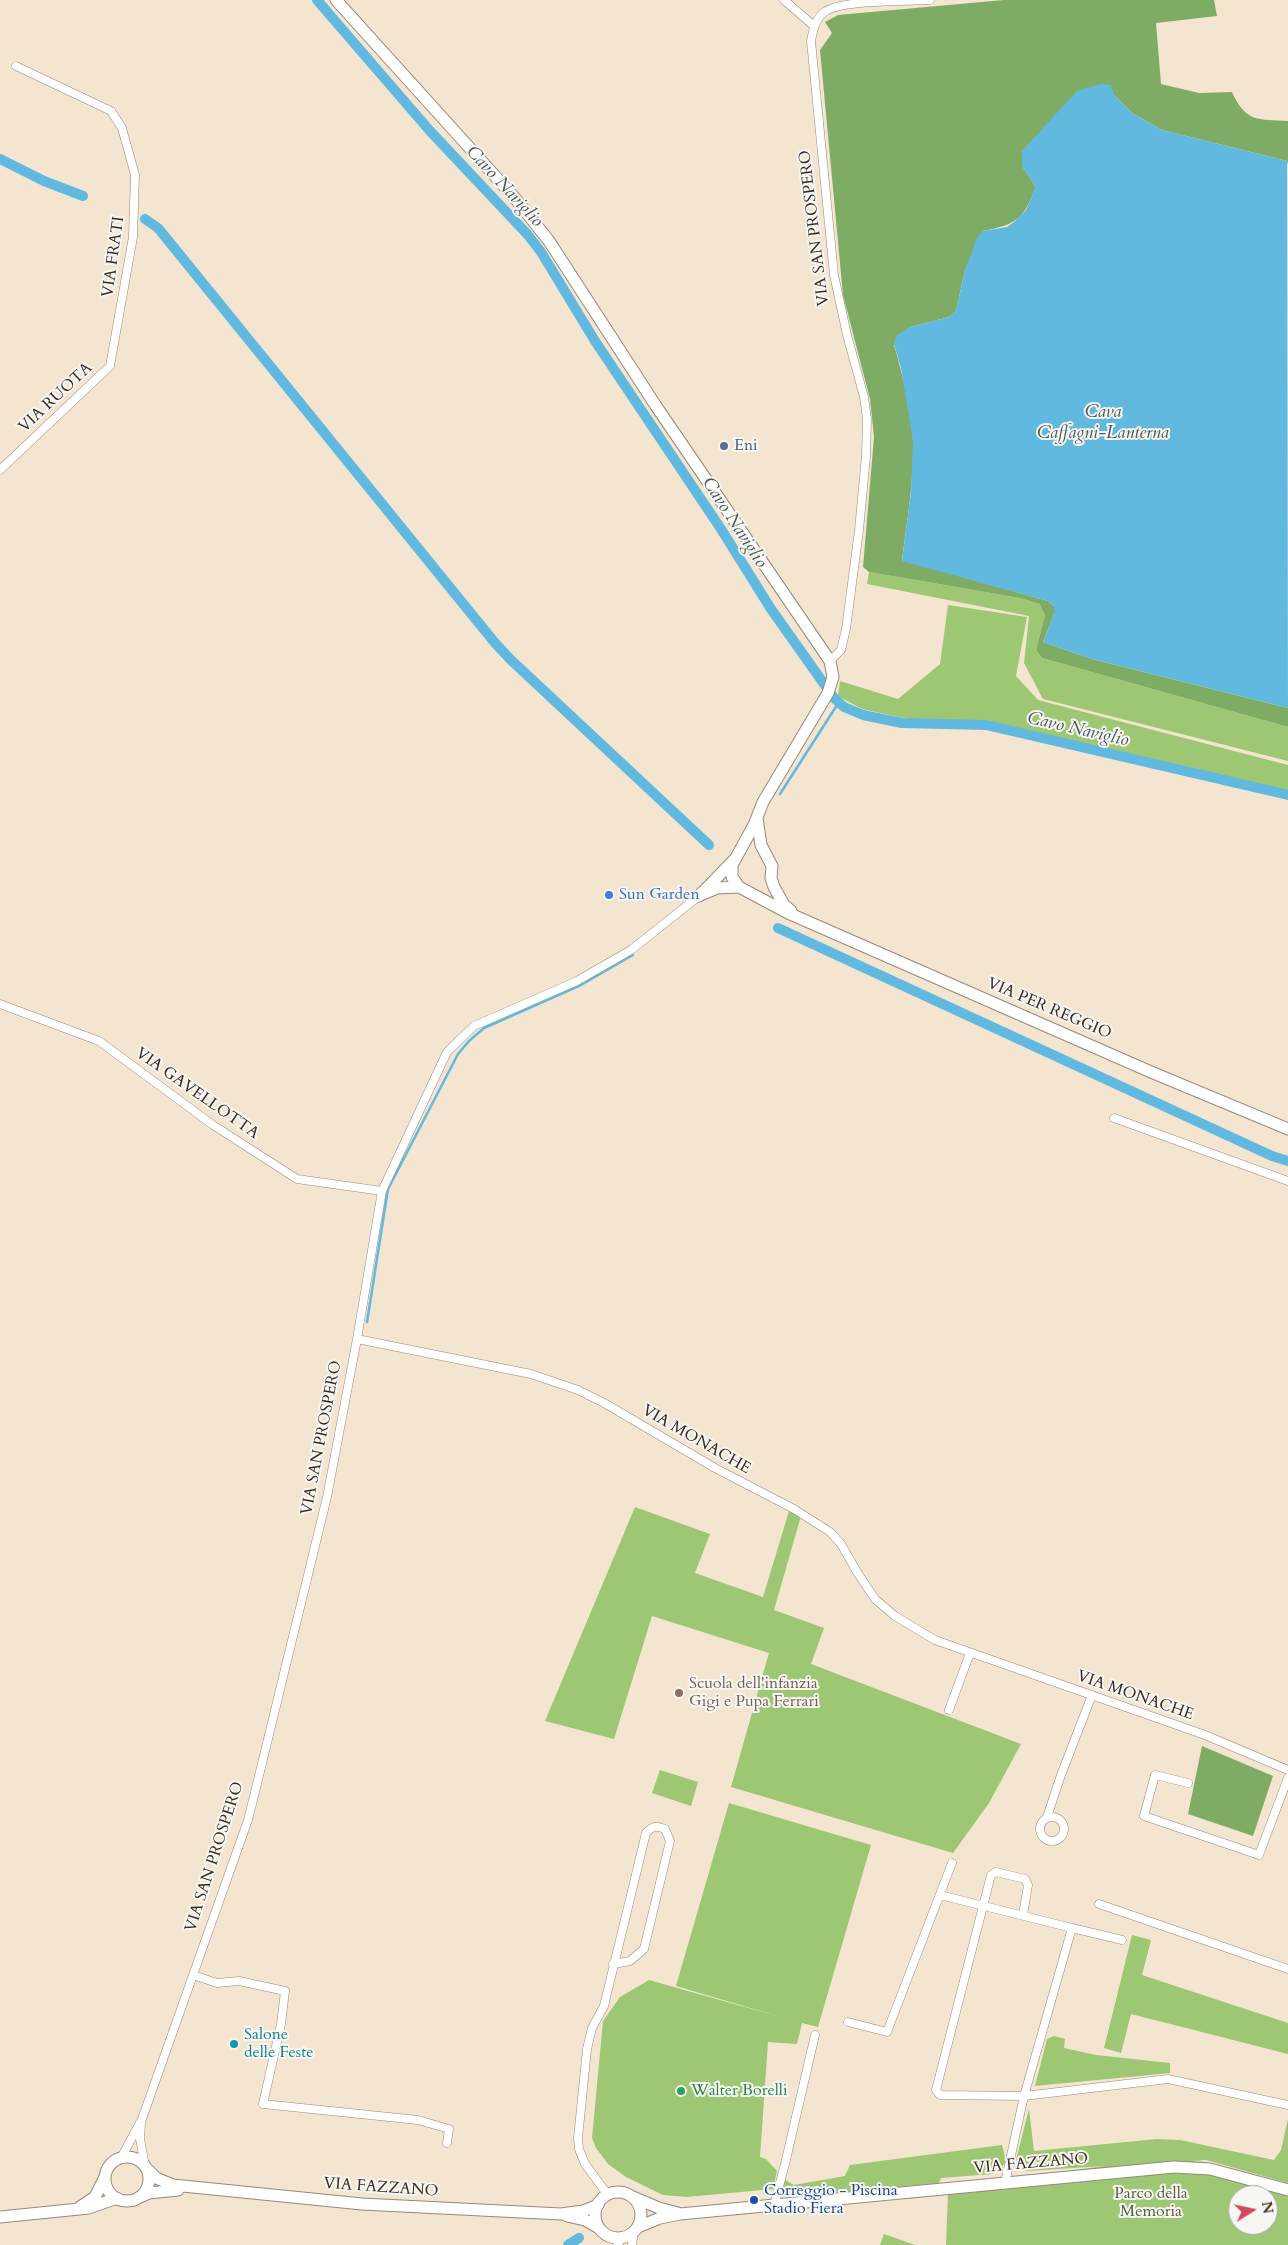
<!DOCTYPE html>
<html>
<head>
<meta charset="utf-8">
<style>
  body { margin:0 }
  #map { position:relative; width:1288px; height:2245px; overflow:hidden; background:#f4e5d1; font-family:Cardo,serif }
  canvas { display:block }
  .north { position:absolute; left:1228px; top:2185px; width:50px; height:50px; box-sizing:border-box; background:#f6f6f2; border:1px solid #aba49d; border-radius:50%; rotate:80deg; font-size:14px; font-weight:700; line-height:20px; text-align:center; color:#3b2a1e }
  .north::after { content:''; display:block; margin:auto; width:18px; height:22px; background:#d1495b; clip-path:polygon(50% 0,100% 100%,50% 72%,0 100%) }
</style>
</head>
<body>
<div id="map">
<canvas width="1288" height="2245"></canvas>
<div class="north">N</div>
</div>
<script>
const ctx = document.querySelector('canvas').getContext('2d');
ctx.lineJoin = 'round';
function paint(path, color) {
  ctx.fillStyle = color;
  ctx.fill(path, 'evenodd');
}
function strokePath(path, color, width, dash) {
  ctx.strokeStyle = color;
  ctx.lineWidth = width;
  ctx.lineCap = dash ? 'butt' : 'round';
  ctx.setLineDash(dash || []);
  ctx.stroke(path);
}
function label(font, color, halo, rows, align = 'center') {
  ctx.font = font + ' Cardo,serif';
  ctx.lineWidth = 4;
  ctx.setLineDash([]);
  ctx.textBaseline = 'middle';
  ctx.strokeStyle = halo;
  ctx.fillStyle = color;
  for (const [text, x, y, turn = 0] of rows) {
    ctx.save();
    ctx.translate(x, y);
    ctx.rotate((+turn || 0) * Math.PI / 180);
    ctx.textAlign = isNaN(turn) ? turn : align;
    if (halo) ctx.strokeText(text, 0, 0);
    ctx.fillText(text, 0, 0);
    ctx.restore();
  }
}
const green = new Path2D(`
  M869,572L1020,598L1041,604L1045,615L1036,650L1042,658L1288,727V761L1043,699L1024,663L1029,616L867,584Z
  M948,605L1027,617L1016,676L1038,700L1288,765V793L987,721L908,719L862,709L838,696L840,681L898,699L940,664Z
  M635,1507L710,1534L695,1573L763,1597L789,1511L801,1516L774,1610L824,1628L811,1664L1021,1744L989,1803L953,1853L731,1787L769,1653L652,1616L614,1739L545,1721Z
  M660,1770L698,1782L691,1806L652,1793Z
  M729,1803L871,1845L818,2027L802,2023L797,2044L768,2042L760,2157L766,2159L777,2171L773,2189L687,2197L663,2195L626,2177L608,2164L596,2148L592,2138L603,2021L620,1997L649,1980L784,2018L676,1986Z
  M1132,1935L1151,1940L1142,1975L1288,2023V2054L1131,2014L1121,2053L1104,2048Z
  M1054,2036L1065,2039L1064,2048L1096,2055L1170,2063V2073L1035,2086L1047,2039Z
  M1029,2109L1034,2151L1157,2139L1180,2140L1274,2160L1281,2150L1288,2119V2183L1206,2160L1192,2161L1204,2162L1288,2189V2245H946L948,2193L1002,2180L1104,2166L1027,2171L1021,2168L1016,2160ZM1238,2195H1268V2225H1238Z
  M1002,2145L1006,2161L1000,2170L992,2174L941,2178L939,2183L790,2197L783,2193L785,2180L794,2185L845,2176L850,2165Z
  M884,2234L915,2245H880Z`);
const forest = new Path2D(`
  M1004,0H1214L1217,16L1156,23L1161,84L1199,93L1232,92C1246,123 1258,119 1288,121V165L1287,161L1162,130L1132,113L1114,95L1022,166L1036,187C1023,219 1018,224 983,231L965,270L956,311L949,317L910,327L894,345C902,372 912,414 913,442C914,482 907,521 902,560L1048,601L1054,606V614L1043,642L1092,659L1288,708V727L1042,658L1036,650L1045,615L1040,604L1020,598L869,572L863,567L874,437L870,399L843,295L820,50L832,33L825,22L838,15Z
  M1202,1746L1273,1776L1253,1836L1188,1814Z`);
const water = new Path2D(`
  M1101,84L1111,85L1114,95L1132,113L1162,130L1287,161L1288,708L1092,659L1043,642L1054,614V606L1048,601L902,561L911,492L913,441L901,368L894,344L896,336L910,327L949,317L956,311L965,270L977,238L983,231L1007,227L1014,222L1026,210L1036,187L1022,166V151L1077,91Z`);
const stream = new Path2D(`
  M780,794L839,702
  M367,1322L388,1189L458,1054L469,1041L484,1028L581,985L633,955`);
const canal = new Path2D(`
  M317,0L430,131L528,235L541,252L595,341L721,529L771,609L834,698L844,707L863,715L902,723L986,725L1288,795
  M0,159L44,181L83,196
  M145,219L158,228L495,643L511,660L709,845
  M778,928L1272,1156L1288,1161
  M568,2245L579,2238`);
const street = new Path2D(`
  M784,0L814,26
  M0,470L110,366L133,237L135,175L122,128L111,111L16,66
  M830,661L841,650L846,629L859,530L866,456L867,419L864,397L847,335L834,275L811,41C813,30 816,17 826,11C843,0 908,1 930,0
  M0,1004L99,1041L213,1125L297,1179L382,1191
  M1114,1118L1288,1181
  M357,1339L531,1374L578,1390L606,1404L715,1468L794,1509L830,1532L841,1544L857,1572L875,1599L895,1616L935,1640L1205,1735L1288,1770
  M949,1710L970,1653
  M1188,1783L1155,1775L1144,1816L1259,1855L1288,1778
  M1040 1829a12 12 0 1 1 24 0a12 12 0 1 1-24 0Z
  M1047,1817L1061,1775L1092,1695
  M940,1895L1072,1928L1024,2096L1005,2183
  M1099,1904L1288,1969
  M1023,1915L1028,1885L1025,1879L996,1872L991,1875L936,2090L940,2095L1024,2096L1168,2079L1288,2105
  M1072,1928L1122,1940
  M193,1975L217,1983L239,1981L285,1991L281,2024L263,2104L418,2120L449,2129L447,2143
  M848,2022L887,2032L952,1863
  M141,2123L140,2139L145,2166
  M121,2158L142,2119L248,1820L256,1788L327,1497L357,1339L382,1191L447,1052L474,1026L577,981L631,950L699,896
  M608,2195L585,2164L579,2149L578,2138L587,2049L592,2028L604,2006L646,1833C653,1826 656,1825 665,1829L670,1841L644,1949L630,1961L613,1964
  M774,2205L785,2164L815,2035
  M614,2238L619,2245
  M632,2245L634,2232`);
const secondary = new Path2D(`
  M336,0L514,197L549,241L656,406L830,661L833,677L828,693L763,802L754,825L732,865V877L739,887L788,913L1151,1072L1288,1129
  M757,818L761,845L772,866L771,878L774,887L784,905L791,911
  M703,894L717,888L739,887
  M699,896L734,860
  M105 2179a22 22 0 1 1 44 0a22 22 0 1 1-44 0Z
  M147,2169L156,2178L173,2185L362,2204L561,2214L583,2211L598,2205
  M595 2215a23 23 0 1 1 46 0a23 23 0 1 1-46 0Z
  M140,2197L149,2193L178,2190
  M633,2197L659,2208L678,2213
  M80,2207L95,2197L105,2177
  M567,2216L585,2220L599,2228
  M0,2217L89,2208L117,2198
  M638,2227L660,2218L680,2214L1174,2167L1210,2169L1288,2190`);
const markers = [
  [724,446,5,"#5c6f8a"],
  [609,895,5,"#3f7fe0"],
  [679,1693,5,"#8d6e63"],
  [234,2044,5,"#0f9aa8"],
  [681,2091,5,"#2e9e5b"],
  [754,2200,5,"#1a4fb4"]
];
const streetNames = [
  ["VIA SAN PROSPERO",815,228,-97],
  ["VIA FRATI",114,257,-82],
  ["VIA RUOTA",56,398,-43],
  ["VIA PER REGGIO",1049,1009,23],
  ["VIA GAVELLOTTA",197,1094,35],
  ["VIA SAN PROSPERO",322,1438,-79],
  ["VIA MONACHE",696,1440,30],
  ["VIA MONACHE",1135,1696,19],
  ["VIA SAN PROSPERO",215,1857,-72],
  ["VIA FAZZANO",1031,2164,-5],
  ["VIA FAZZANO",381,2188,4]
];
const serviceNames = [
  ["Eni",734,446]
];
const shopNames = [
  ["Sun Garden",619,895]
];
const educationNames = [
  ["Scuola dell'infanzia",689,1684],
  ["Gigi e Pupa Ferrari",689,1702]
];
const cultureNames = [
  ["Salone",244,2035],
  ["delle Feste",244,2053]
];
const leisureNames = [
  ["Walter Borelli",691,2091]
];
const transitNames = [
  ["Correggio - Piscina",764,2191],
  ["Stadio Fiera",764,2209]
];
const parkNames = [
  ["Parco della",1151,2194],
  ["Memoria",1151,2212]
];
const waterNames = [
  ["Cavo Naviglio",504,187,47],
  ["Cava",1103,413],
  ["Caffagni-Lanterna",1103,434],
  ["Cavo Naviglio",734,523,57],
  ["Cavo Naviglio",1078,730,13]
];
paint(green, '#9dc773');
paint(forest, '#7eac65');
paint(water, '#62b9df');
strokePath(stream, '#62b9df', 2.5);
strokePath(canal, '#62b9df', 10);
strokePath(street, '#988878', 9);
strokePath(secondary, '#988878', 13);
strokePath(street, '#fff', 8);
strokePath(secondary, '#fff', 11);
for (const [x, y, r, color] of markers) {
  const dot = new Path2D();
  dot.arc(x, y, r, 0, 2 * Math.PI);
  ctx.fillStyle = color;
  ctx.fill(dot);
  strokePath(dot, '#f6f6f2', 2);
}
label('16px', '#3b2a1e', '#f6f6f2', streetNames);
label('16px', '#4e5e75', '#f6f6f2', serviceNames, 'left');
label('16px', '#366cbe', '#f6f6f2', shopNames, 'left');
label('16px', '#785e54', '#f6f6f2', educationNames, 'left');
label('16px', '#0d838f', '#f6f6f2', cultureNames, 'left');
label('16px', '#27864d', '#f6f6f2', leisureNames, 'left');
label('16px', '#164399', '#f6f6f2', transitNames, 'left');
label('16px', '#585938', '#f6f6f2', parkNames);
label('italic 18px', '#475558', '#f6f6f2', waterNames);
</script>
</body>
</html>
